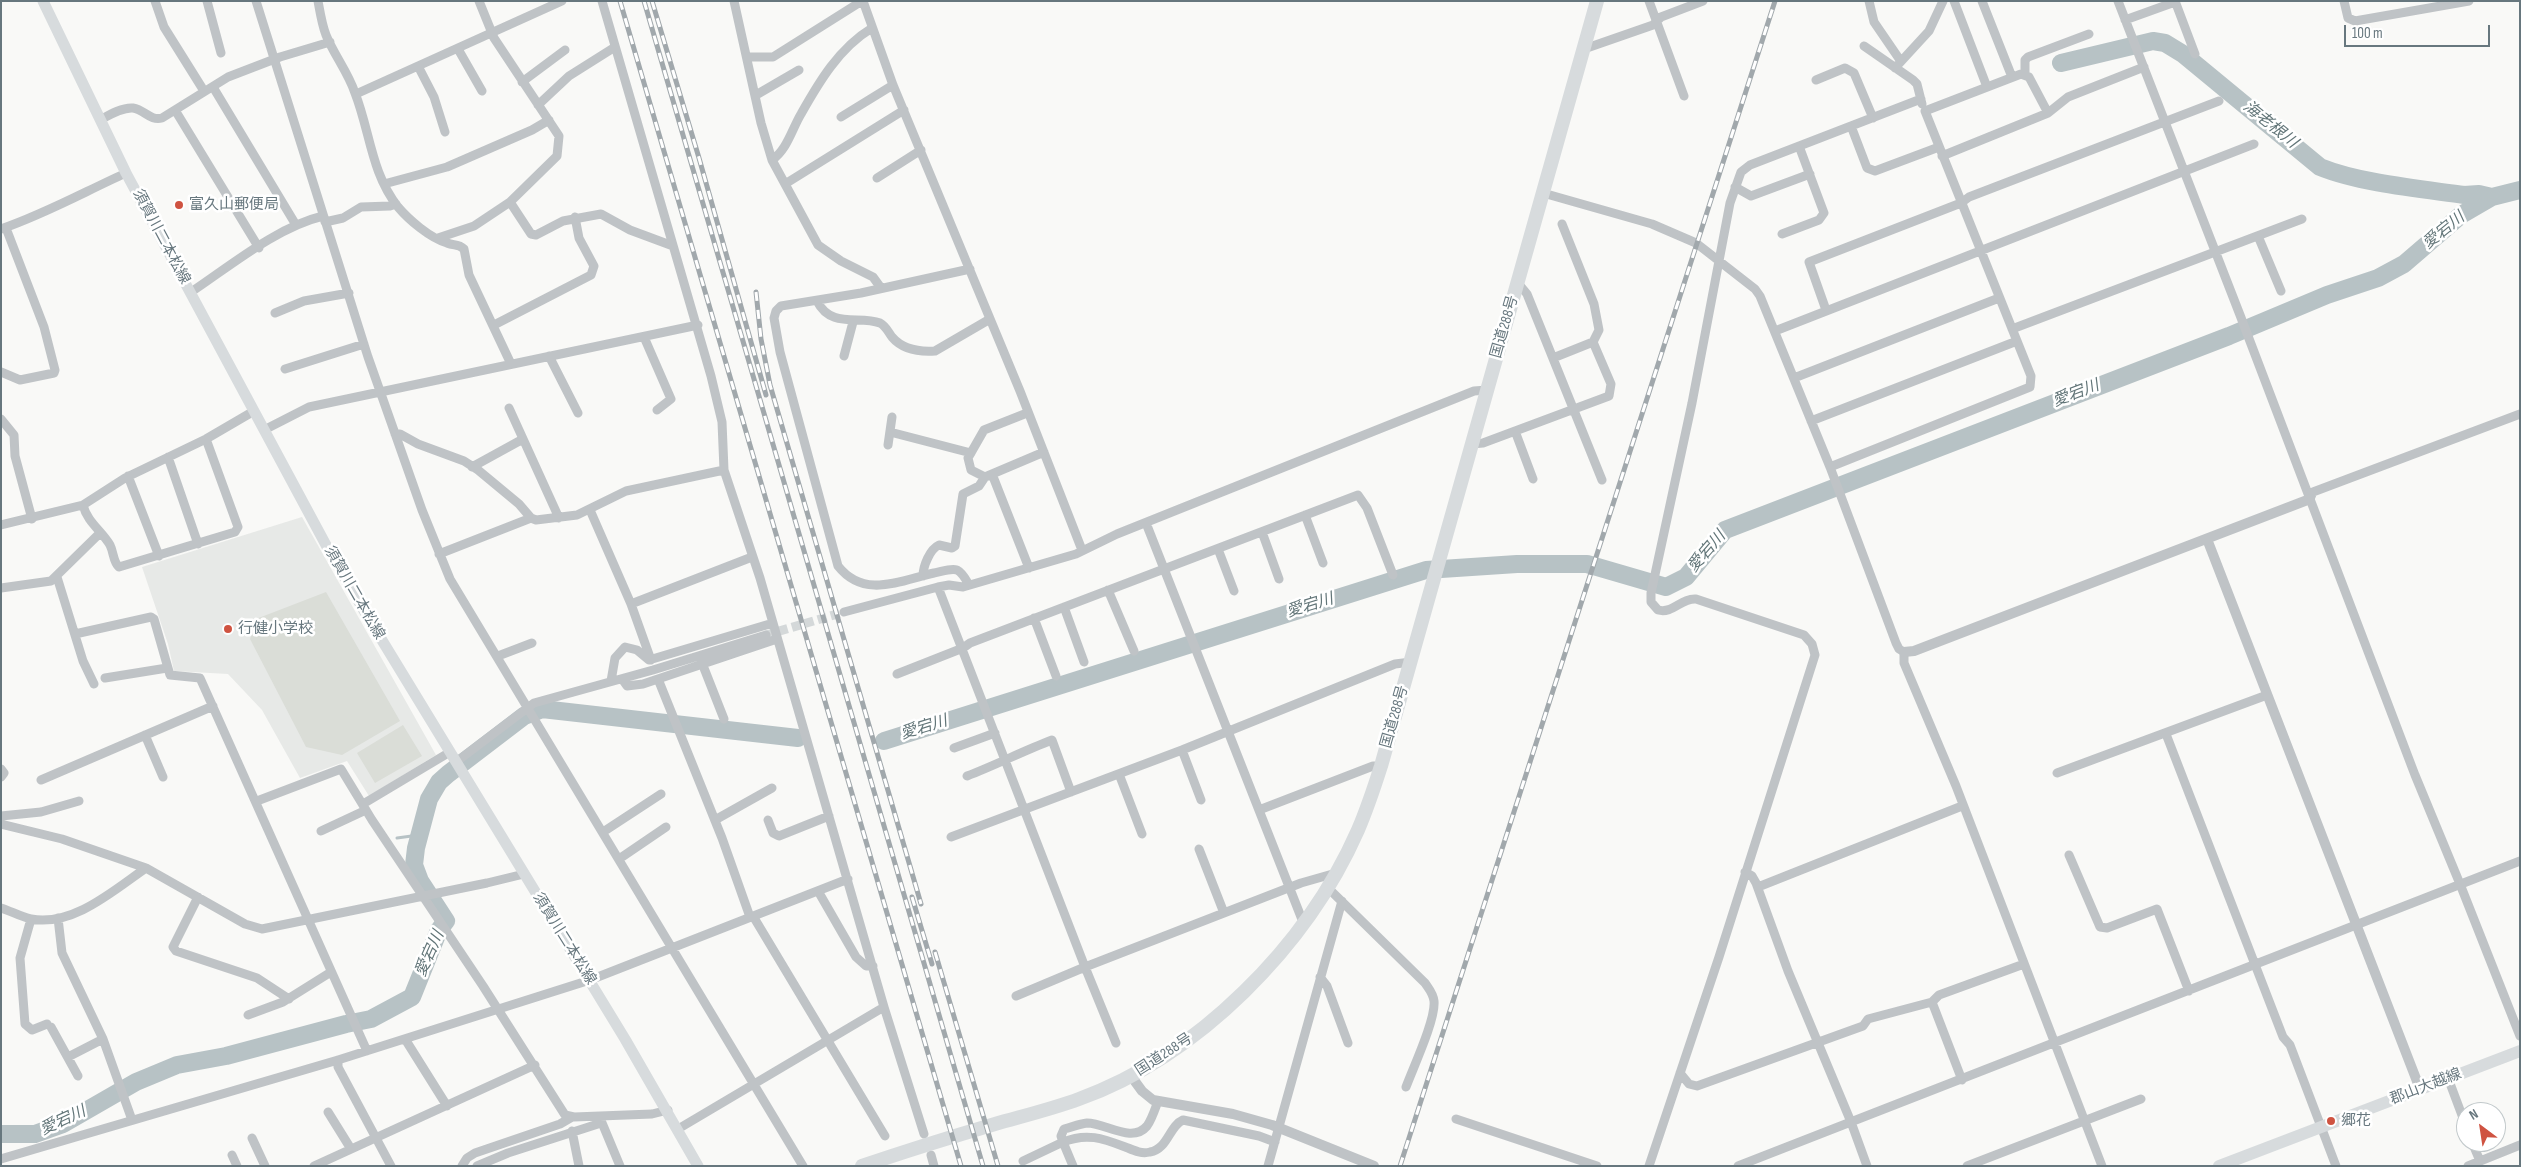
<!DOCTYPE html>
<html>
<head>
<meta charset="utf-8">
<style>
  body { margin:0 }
  #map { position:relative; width:2521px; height:1167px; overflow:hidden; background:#f9f9f7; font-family:"Sofia Sans Condensed",sans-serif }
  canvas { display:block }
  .frame { position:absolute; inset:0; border:2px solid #67777e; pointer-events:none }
  .north { position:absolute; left:2456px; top:1102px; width:50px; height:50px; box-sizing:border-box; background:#fff; border:1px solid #c2c9cb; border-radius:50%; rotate:329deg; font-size:14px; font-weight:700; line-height:20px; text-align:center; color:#67777e }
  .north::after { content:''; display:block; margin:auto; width:18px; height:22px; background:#cf5341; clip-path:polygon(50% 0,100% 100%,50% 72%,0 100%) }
  .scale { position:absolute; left:2344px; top:25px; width:146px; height:22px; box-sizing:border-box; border:2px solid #67777e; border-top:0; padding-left:6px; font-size:15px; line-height:18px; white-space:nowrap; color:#67777e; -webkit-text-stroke:4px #fff; paint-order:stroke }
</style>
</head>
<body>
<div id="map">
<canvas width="2521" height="1167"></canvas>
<div class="frame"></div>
<div class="north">N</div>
<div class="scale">100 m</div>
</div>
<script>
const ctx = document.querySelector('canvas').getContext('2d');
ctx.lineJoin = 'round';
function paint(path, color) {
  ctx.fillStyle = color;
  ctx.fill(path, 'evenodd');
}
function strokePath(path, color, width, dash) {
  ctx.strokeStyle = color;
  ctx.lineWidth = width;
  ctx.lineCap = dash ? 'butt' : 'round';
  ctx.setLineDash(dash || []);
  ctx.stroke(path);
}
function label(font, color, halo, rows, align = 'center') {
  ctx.font = font + ' "Sofia Sans Condensed","Noto Sans JP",sans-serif';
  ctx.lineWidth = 5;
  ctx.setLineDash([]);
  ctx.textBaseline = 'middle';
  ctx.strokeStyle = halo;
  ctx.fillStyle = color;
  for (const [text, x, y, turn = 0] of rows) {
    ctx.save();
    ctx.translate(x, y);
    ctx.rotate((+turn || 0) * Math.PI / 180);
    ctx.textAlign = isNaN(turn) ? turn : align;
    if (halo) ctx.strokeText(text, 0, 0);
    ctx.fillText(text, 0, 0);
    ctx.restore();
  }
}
const built = new Path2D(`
  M302,517L436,755L369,796L347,761L300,778L262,710L228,674L174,671L168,644L142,567Z`);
const green = new Path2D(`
  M326,592L400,721L342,755L306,747L250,639L256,619Z
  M403,725L422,756L375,783L357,753Z`);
const stream = new Path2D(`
  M397,838L419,835`);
const river = new Path2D(`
  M2061,63L2153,41L2165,43L2183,54L2320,167C2359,183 2422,189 2464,195L2479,194L2492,197
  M884,741L1426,570L1517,564H1587L1666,587L1686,577L1725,530L2229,336L2327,295L2378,278L2404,264L2461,215L2492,197L2520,190
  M2,1134H35L63,1124L136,1082L177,1065L226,1056L346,1024L371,1019L412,997L439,930L446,921L420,881L414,865L416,848L429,799L439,782L448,774L524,716L542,709L798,738`);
const minorTunnel = new Path2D(`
  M766,635L844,612`);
const minor = new Path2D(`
  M155,1L164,27L204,91
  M207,1L221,53
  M256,1L368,357L422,510L450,579L803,1166
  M318,1C320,12 322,25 326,35C334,55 348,72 355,93C370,131 371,173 398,207C409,220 430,238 447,243C454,246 458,243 464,249L469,275L511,364
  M602,1L711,376L722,422L724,470L760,578L884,1007L924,1134
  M734,1L761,123L772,160L818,245L841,261L873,277L881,288
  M863,1L893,85L1020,391L1082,550
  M1649,1L1684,96
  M1869,1L1874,22L1900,60
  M1954,1L1987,87
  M1982,1L2012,77
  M2118,1L2240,315L2415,775L2460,884L2520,1036
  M2175,1L2195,54
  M2344,1L2348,18L2355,21L2469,1
  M2125,20L2175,2
  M1864,46L1913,80L1917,84L1922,104
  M458,49L482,91
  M1584,49L1653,25L1661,17L1703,1
  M749,57H773L862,1
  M418,66L434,97L445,132
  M1895,68L1929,31L1943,1
  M2025,75V60L2028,57L2089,34
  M1816,80L1845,68L1854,73L1873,118
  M522,82L565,50
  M213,87L296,225
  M356,94L562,1
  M756,95L799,70
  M538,105L569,76L615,47
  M175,110L259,248
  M841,117L893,85
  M100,120C109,115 122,107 133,108C145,110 150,121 162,118L228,77L280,57L330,42
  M1851,126L1867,168L1875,171L1939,147
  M1942,156L2048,113L2068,97L2144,67
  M772,160C787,150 792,129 801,114C819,82 839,48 872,28
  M877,178L921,150
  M384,184L447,167L532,130L549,120
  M785,184L904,110
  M1735,187L1751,196L1810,174
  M1543,193L1652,224L1696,243L1755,289L1760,296L1830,467L1896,643L1899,649L1904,652V663L1956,786L2102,1166
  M510,202L531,234L536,235L563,221L601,214L630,230L673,246
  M325,222L343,218L361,207L390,206L396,204
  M1,229C45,214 84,192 126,173
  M1782,234L1819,220L1824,213L1799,146
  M2258,236L2281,291
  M438,238L474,226L510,202L557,156L559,136L494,38L479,1
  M1518,283L1527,294L1602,480
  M191,292C230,266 277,227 323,216
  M817,301C831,329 859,315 880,323C886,326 888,332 892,337C903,350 920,352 935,351L990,319
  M1826,310L1809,262L1961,203L1969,197L2219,101
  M275,313L304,301L349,293
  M494,325L591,275L594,266L579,238L575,217
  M2012,329L2302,219
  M1775,331L2254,144
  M644,337L671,399L657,410
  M549,356L578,413
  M844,356L853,322
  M1553,358L1593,342L1599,330L1594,304L1562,224
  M285,369L364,344
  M1,372L20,380L54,373L55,370L44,327L6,228
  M1794,378L1999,298
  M509,408L559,518
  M1027,413L984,430L968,458L971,470L985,477L1044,452
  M1,419L14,435L15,456L32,519
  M1811,421L2017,341
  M264,430L309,407L698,325
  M1515,431L1533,479
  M890,432L971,453
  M395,434H400L418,444L464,461L478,470L519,504L531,518L536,520L577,515L626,491L724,470
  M1472,444L1483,443L1609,396L1611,384L1593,342
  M888,445L892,417
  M168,457L198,544
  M472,467L523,439
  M1830,467L2030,387L2031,376L1925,111L2021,74L2029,77L2048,113
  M992,474L1029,568
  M128,476L159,556
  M2310,499L2313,492L2520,414
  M83,505C87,522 102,531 110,545C114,553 113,562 119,567L235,532L238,527L206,439
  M590,510L631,604L651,660
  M1305,515L1323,563
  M1146,523L1303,922
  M1,525L83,505L125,478L206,439L254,411
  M1262,532L1279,579
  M1218,549L1234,591
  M439,554L531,518
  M923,576C923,566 930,549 939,545L952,548L955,546L963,494L979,486L985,477
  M57,577L83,661L94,684
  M969,585C966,580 963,573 957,570C950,568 941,572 934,573C899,581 864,599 838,566L780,352L774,318L776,311L781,306L861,293L970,269
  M938,587L1085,967L1301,883L1336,873
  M1,588L51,581L100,533
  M1108,590L1134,651
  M631,604L752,557
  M1064,607L1084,662
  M844,612L938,587L949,585L963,587L1076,554L1117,534L1474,391L1487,390
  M1034,618L1056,676
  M75,634L151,617L154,619L170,675L200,678L367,1051
  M498,656L532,643
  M702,663L724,719
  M897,674L963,648L970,643L1358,495L1367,508L1393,575
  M105,678L167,668
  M622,679L627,686L643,684L777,639
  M658,679L722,838L750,917
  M611,681L615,658L625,647L637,650L649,660L773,623
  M2166,734L2283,1037L2290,1045L2336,1166
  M145,735L163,777
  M954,748L995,733
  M1182,750L1201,800
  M456,762L534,703L653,670L766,635
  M1,769L4,773L1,777
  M2057,773L2267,695
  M1119,774L1142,834
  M967,776C996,765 1023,751 1052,740L1071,792
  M41,780L213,706
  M257,801L341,769L372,820L483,986L565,1115L574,1117L652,1114L668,1110
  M363,804L450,752
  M1259,810L1373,766H1381
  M1,816L41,812L79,801
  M715,820L772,788
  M768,820L773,833L779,836L829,816
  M1,824L62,839L146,868L245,924L262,929L487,883L524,874
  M321,831L366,810
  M603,832L661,794
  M951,837L1182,750L1395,664L1411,662
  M1199,849L1224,913
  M2069,855L2100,927L2107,928L2157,909L2189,991
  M619,859L666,827
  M1745,872L1752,876L1756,883L1788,971L1851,1122L1867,1166
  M1327,887L1425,983C1429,989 1433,993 1434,1001C1436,1019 1413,1068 1406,1087
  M1758,887L1962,806
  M818,891L856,957L866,966H873
  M198,897L173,947L176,951L257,978L289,999
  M1,908C11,911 21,917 31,919C73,927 114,890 146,868
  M753,916L885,1136
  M58,918L62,953L103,1039L132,1120
  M31,919L20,958L25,1024L32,1030L47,1024
  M1320,977L1327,986L1348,1043
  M1016,996L1085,967L1116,1043
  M248,1015L283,1002L331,972
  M51,1027L78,1076
  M405,1039L447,1106
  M68,1057L103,1039
  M338,1060V1067L391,1166
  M1680,1073L1689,1084L1697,1086L1863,1026L1868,1019L1932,1002
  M2448,1078L2466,1126
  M1962,1080L1932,1002L1939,995L2024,964
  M1158,1101C1155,1109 1152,1119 1147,1126C1132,1144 1106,1123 1087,1123C1079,1124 1072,1127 1064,1129L1061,1136L1063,1142C1088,1132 1104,1139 1128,1148C1135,1151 1142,1154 1150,1152C1168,1149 1169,1126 1183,1120L1259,1136L1275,1142
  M328,1112L351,1149
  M600,1118L620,1166
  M1456,1119L1597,1166
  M678,1129L884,1007
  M572,1131L579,1166
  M252,1138L265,1166
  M2472,1142L2480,1161
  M232,1155L237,1166
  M931,1155L934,1166
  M1,1159L338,1060L590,980L848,879
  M1023,1161L1063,1142L1073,1166
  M314,1166L535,1065
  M462,1166L467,1158L475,1153L560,1124L572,1117
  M477,1166L508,1153L601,1123
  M1268,1166L1342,901
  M1649,1166L1719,957L1815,655L1812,644L1804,635L1696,599C1681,598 1673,614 1658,610L1651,602V593L1692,403L1730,203L1741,172L1750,165L1921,99
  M1738,1166L2520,861
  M1967,1166L2141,1099
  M2468,1166L2520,1145`);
const tertiary = new Path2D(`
  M2207,539L2420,1089
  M1904,652L1914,651L2310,499
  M1131,1076L1142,1091L1153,1100L1233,1114L1272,1125L1374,1166`);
const secondary = new Path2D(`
  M43,1L126,173L326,545L366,614L625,1039L698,1166`);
const primary = new Path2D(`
  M2219,1166L2520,1051`);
const trunk = new Path2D(`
  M862,1166C906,1151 951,1137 995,1124C1023,1116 1052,1109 1079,1099C1198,1056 1307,946 1358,830C1367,809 1374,788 1381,766L1597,1`);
const rail = new Path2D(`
  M620,1L961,1166
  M644,1L983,1166
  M652,1L699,158L766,395
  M756,292L761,339L770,385L921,904
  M912,897L932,964
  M935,952L998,1166
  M1400,1166L1775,1`);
const markers = [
  [179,205,5,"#cf5341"],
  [228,629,5,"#cf5341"],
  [2331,1121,5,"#cf5341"]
];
const poiNames = [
  ["富久山郵便局",189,205],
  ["行健小学校",238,629],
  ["郷花",2341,1121]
];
const streetNames = [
  ["須賀川二本松線",161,237,62],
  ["国道288号",1505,327,-74],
  ["須賀川二本松線",354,593,60],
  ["国道288号",1395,717,-74],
  ["須賀川二本松線",564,939,58],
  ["国道288号",1164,1055,-33],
  ["郡山大越線",2426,1087,-21]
];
const waterNames = [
  ["海老根川",2270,125,39],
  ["愛宕川",2444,231,-39],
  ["愛宕川",2076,394,-21],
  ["愛宕川",1707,552,-49],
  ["愛宕川",1310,606,-17],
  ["愛宕川",924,728,-17],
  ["愛宕川",430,954,-66],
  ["愛宕川",63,1121,-25]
];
paint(built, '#e7e9e7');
paint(green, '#daddd7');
strokePath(stream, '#b7c2c5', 3);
strokePath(river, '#b7c2c5', 18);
strokePath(minorTunnel, '#d4d8d9', 9, [9, 4.5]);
strokePath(minor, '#bfc3c6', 9);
strokePath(tertiary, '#bfc3c6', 10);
strokePath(secondary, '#d7dbdd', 11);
strokePath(primary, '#d7dbdd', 12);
strokePath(trunk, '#d7dbdd', 14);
strokePath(rail, '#a1a8ac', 5);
strokePath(rail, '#fff', 3, [9]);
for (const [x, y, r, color] of markers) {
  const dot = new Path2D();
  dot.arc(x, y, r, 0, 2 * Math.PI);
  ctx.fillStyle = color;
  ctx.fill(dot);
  strokePath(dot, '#fff', 2);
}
label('15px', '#67777e', '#fff', poiNames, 'left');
label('15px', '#67777e', '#fff', streetNames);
label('italic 16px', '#627578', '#fff', waterNames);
</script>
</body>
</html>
